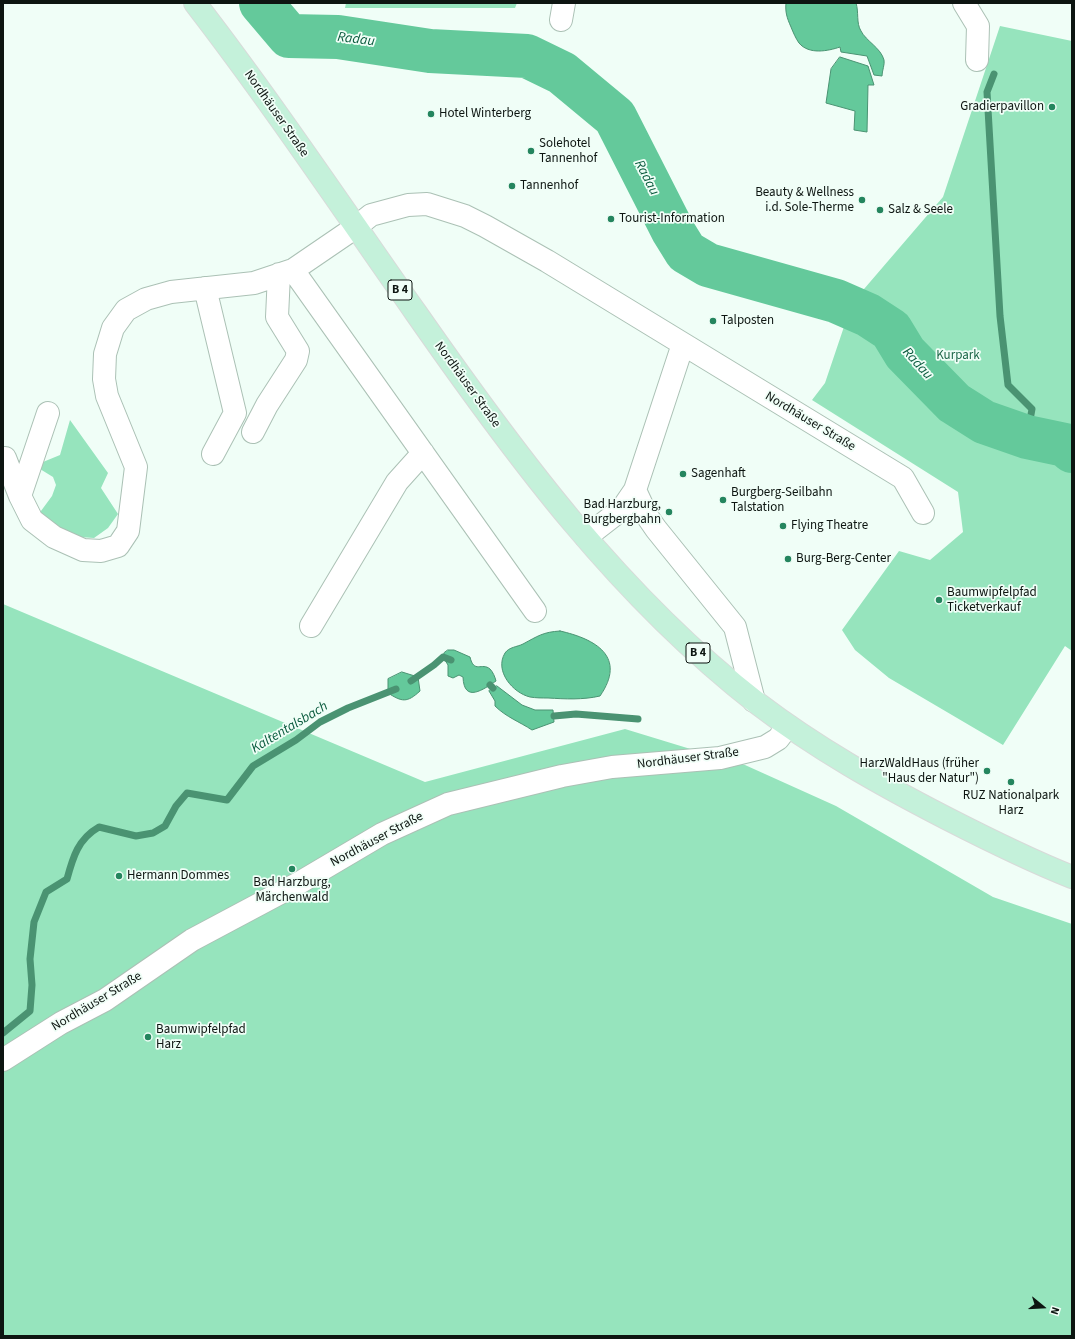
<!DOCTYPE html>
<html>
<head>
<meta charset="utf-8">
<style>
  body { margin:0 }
  #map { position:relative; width:1075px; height:1339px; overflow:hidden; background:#f0fef7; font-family:"Source Sans 3",sans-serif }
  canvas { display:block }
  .frame { position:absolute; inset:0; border:4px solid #0d1511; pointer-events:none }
  .north { position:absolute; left:1023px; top:1287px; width:40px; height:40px; -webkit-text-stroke:3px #f0fef7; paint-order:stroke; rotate:108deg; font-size:11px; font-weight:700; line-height:16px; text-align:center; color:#0d1511 }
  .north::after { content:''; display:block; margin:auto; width:14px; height:18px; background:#0d1511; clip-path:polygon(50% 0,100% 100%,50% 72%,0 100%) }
</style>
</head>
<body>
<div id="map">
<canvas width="1075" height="1339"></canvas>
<div class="frame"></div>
<div class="north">N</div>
</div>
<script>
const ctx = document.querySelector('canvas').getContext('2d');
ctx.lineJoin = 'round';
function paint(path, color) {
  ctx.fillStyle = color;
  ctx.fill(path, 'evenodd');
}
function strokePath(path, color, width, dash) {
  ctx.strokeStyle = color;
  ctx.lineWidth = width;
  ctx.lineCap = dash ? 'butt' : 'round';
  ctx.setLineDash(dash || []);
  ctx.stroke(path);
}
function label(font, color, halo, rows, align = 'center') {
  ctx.font = font + ' "Source Sans 3",sans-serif';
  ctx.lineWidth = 3.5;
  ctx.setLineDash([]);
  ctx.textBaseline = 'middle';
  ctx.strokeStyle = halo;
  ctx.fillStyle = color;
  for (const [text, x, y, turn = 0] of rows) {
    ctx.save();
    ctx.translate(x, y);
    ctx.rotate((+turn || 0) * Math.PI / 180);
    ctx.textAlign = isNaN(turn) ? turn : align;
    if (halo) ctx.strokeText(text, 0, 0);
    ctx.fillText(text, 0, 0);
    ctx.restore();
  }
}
const green = new Path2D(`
  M346,3H517L515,8H345Z
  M1000,26L1072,41V651L1065,646L1003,745L889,678L855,650L842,630L899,551L930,560L963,532L958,492L812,400L825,383L852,303L943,197Z
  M70,420L108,473L101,488L118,514L108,528L94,538L79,537L65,534L38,515L52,496L56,485L53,477L40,469L43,462L60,455Z
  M3,604L425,782L625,729L720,758L745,765L836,806L993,897L1072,924V1336H3Z`);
const water = new Path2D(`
  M786,3H856C859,12 856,23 861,31C866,41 881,48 884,60C885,64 882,71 882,76L874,75L867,56L841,52L840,47C828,51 809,55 799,43C796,39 793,32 791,27C787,18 785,12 786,3Z
  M840,57L868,66L874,85H868L867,132L854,130L855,111L826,103L831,69Z
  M560,631C596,639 627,657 600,696C583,700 565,699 548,698C542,698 536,698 530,697C513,693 494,671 505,653C509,647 517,647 523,644C538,636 543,632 560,631Z
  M448,650H454L470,657C474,674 482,662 490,669C493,672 495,677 496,681C484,689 464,704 463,677L459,675L453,678L448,676V665L443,657L444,653Z
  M402,672L418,677L420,691C407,703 402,702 388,693V679Z
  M497,686L522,705L535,710H553L554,722L532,730C520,722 506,717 495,706V701L489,691Z`);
const stream = new Path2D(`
  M994,74L987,92L1000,316L1008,385L1032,409L1027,437
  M411,681L434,665L443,657L451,660
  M490,685L493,688
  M554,716L576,714L638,719
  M3,1033L30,1011L32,985L30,959L34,922L46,892L67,879C73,857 78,839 99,827L136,836L153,833L165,826L176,806L187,793L227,800L253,766L296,740L320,722L348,708L396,689`);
const river = new Path2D(`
  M261,3L289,36L338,37L430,51L527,56L562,73L615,117L673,231L686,252L708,265L836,301L868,315L891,330L905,353L954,403L984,422L1027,437L1065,445L1072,451`);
const minor = new Path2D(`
  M964,3L978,26L977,60
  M561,20L564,3
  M293,270L535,611
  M205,288L235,413L213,454
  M48,413L20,496L32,520L54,537L83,550L101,551L118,546L128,531L136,467L107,396L104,379L105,354L113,328L126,310L146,299L171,292L254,283L293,270L356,227L371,215L408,205L427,204L465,216L485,226L547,261L903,478L923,513
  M253,432L267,405L296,360L298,351L277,317L279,274
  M3,458H5L20,496
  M635,490L647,516L656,529L735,627L754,701
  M586,537L622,509L635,490L683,344
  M311,626L397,482L423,453
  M3,1060L61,1023L105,1000L192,940L299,883L382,834L448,804L562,776L612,767L720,758L765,747L778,739L788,726`);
const major = new Path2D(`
  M195,3C272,103 343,209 416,313C515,455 619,596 757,703C816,748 880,784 946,818C987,839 1029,860 1072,877`);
const markers = [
  [1052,107,4,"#24855e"],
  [431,114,4,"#24855e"],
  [531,151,4,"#24855e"],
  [512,186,4,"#24855e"],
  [862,200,4,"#24855e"],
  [880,210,4,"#24855e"],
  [611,219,4,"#24855e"],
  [713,321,4,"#24855e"],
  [683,474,4,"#24855e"],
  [723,500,4,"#24855e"],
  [669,512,4,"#24855e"],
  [783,526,4,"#24855e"],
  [788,559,4,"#24855e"],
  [939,600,4,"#24855e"],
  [987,771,4,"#24855e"],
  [1011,782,4,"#24855e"],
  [292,869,4,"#24855e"],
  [119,876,4,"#24855e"],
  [148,1037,4,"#24855e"]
];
const shields = [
  [400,290,24],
  [698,653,24]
];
const shieldNames = [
  ["B 4",400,290],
  ["B 4",698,653]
];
const poiNames = [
  ["Gradierpavillon",1044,107,"right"],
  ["Hotel Winterberg",439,114],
  ["Solehotel",539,144],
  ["Tannenhof",539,159],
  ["Tannenhof",520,186],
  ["Beauty & Wellness",854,193,"right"],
  ["i.d. Sole-Therme",854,208,"right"],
  ["Salz & Seele",888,210],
  ["Tourist-Information",619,219],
  ["Talposten",721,321],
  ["Sagenhaft",691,474],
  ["Burgberg-Seilbahn",731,493],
  ["Talstation",731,508],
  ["Bad Harzburg,",661,505,"right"],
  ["Burgbergbahn",661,520,"right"],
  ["Flying Theatre",791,526],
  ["Burg-Berg-Center",796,559],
  ["Baumwipfelpfad",947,593],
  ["Ticketverkauf",947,608],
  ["HarzWaldHaus (früher",979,764,"right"],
  ["\"Haus der Natur\")",979,779,"right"],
  ["RUZ Nationalpark",1011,796,"center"],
  ["Harz",1011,811,"center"],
  ["Hermann Dommes",127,876],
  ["Bad Harzburg,",292,883,"center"],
  ["Märchenwald",292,898,"center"],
  ["Baumwipfelpfad",156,1030],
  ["Harz",156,1045]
];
const streetNames = [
  ["Nordhäuser Straße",276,114,55],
  ["Nordhäuser Straße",467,385,54],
  ["Nordhäuser Straße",810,422,31],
  ["Nordhäuser Straße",688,759,-7],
  ["Nordhäuser Straße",377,840,-28],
  ["Nordhäuser Straße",97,1002,-31]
];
const parkNames = [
  ["Kurpark",958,356]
];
const waterNames = [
  ["Radau",356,40,7],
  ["Radau",646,178,63],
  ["Radau",917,364,48],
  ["Kaltentalsbach",290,728,-31]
];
paint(green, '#96e4bd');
paint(water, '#64c99b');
strokePath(water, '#4a9372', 1);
strokePath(stream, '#4a9372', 7);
strokePath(river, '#64c99b', 44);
strokePath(minor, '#abc1b5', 24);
strokePath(major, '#d8dad9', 24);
strokePath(minor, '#fff', 22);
strokePath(major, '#c4f1da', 22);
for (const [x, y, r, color] of markers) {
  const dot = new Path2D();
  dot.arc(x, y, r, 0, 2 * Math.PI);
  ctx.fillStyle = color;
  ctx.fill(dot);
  strokePath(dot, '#f0fef7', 1.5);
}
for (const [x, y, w] of shields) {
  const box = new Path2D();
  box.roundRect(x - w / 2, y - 10, w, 20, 3);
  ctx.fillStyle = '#f0fef7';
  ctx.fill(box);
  strokePath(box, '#0d1511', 1);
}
label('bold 12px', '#0d1511', null, shieldNames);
label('13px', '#0d1511', '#f0fef7', poiNames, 'left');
label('13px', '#0d1511', '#f0fef7', streetNames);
label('13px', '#1c6748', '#f0fef7', parkNames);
label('italic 14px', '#0a5b3e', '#f0fef7', waterNames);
</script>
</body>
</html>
